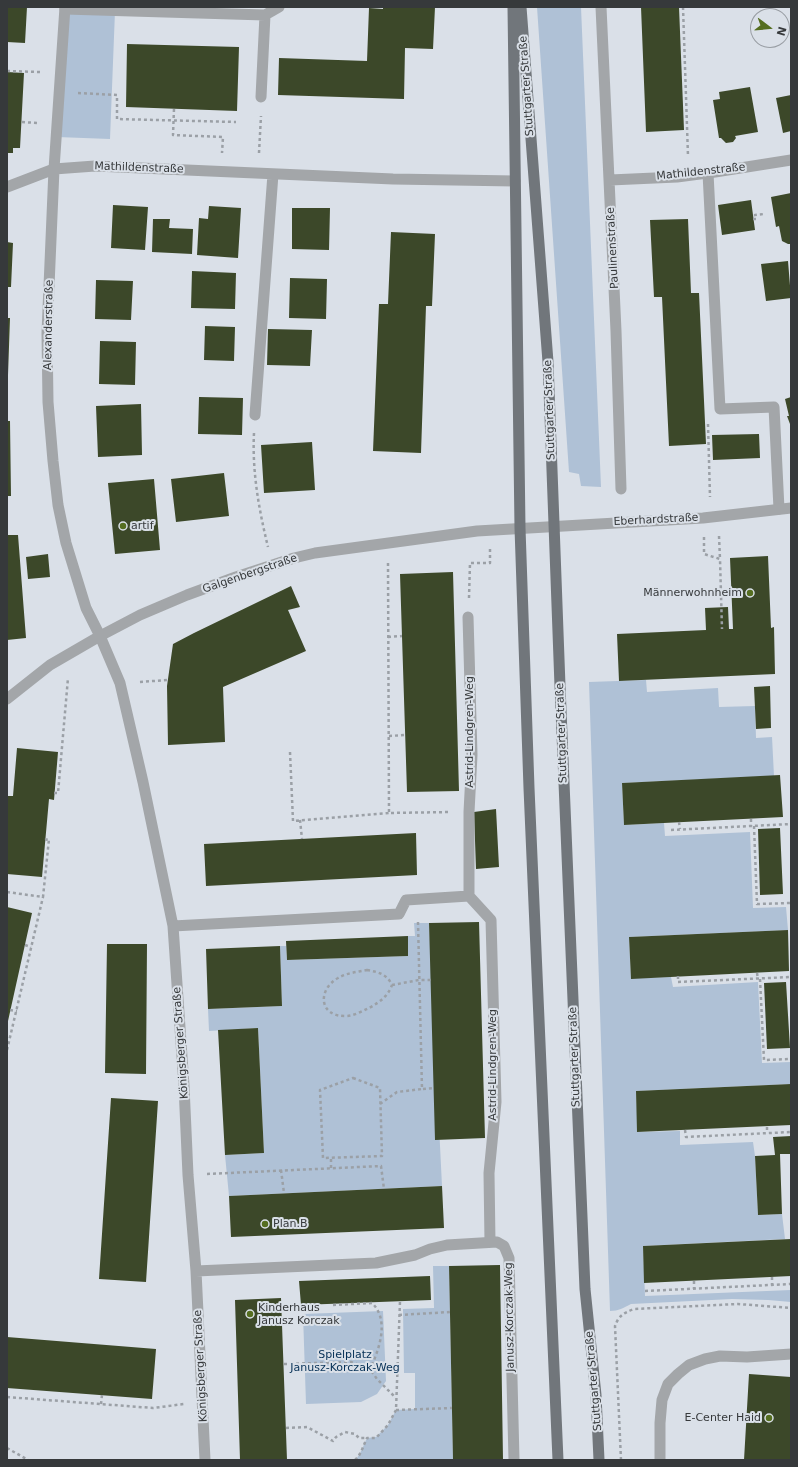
<!DOCTYPE html>
<html>
<head>
<meta charset="utf-8">
<style>
  body { margin:0 }
  #map { position:relative; width:798px; height:1467px; overflow:hidden; background:#dae0e8; font-family:"DejaVu Sans",sans-serif }
  canvas { display:block }
  .frame { position:absolute; inset:0; border:8px solid #36393b; pointer-events:none }
  .north { position:absolute; left:750px; top:8px; width:40px; height:40px; box-sizing:border-box; background:#dae0e8; border:1px solid #989da3; border-radius:50%; rotate:106deg; font-size:11px; font-weight:700; line-height:16px; text-align:center; color:#36393b }
  .north::after { content:''; display:block; margin:auto; width:14px; height:18px; background:#556e20; clip-path:polygon(50% 0,100% 100%,50% 72%,0 100%) }
</style>
</head>
<body>
<div id="map">
<canvas width="798" height="1467"></canvas>
<div class="frame"></div>
<div class="north">N</div>
</div>
<script>
const ctx = document.querySelector('canvas').getContext('2d');
ctx.lineJoin = 'round';
function paint(path, color) {
  ctx.fillStyle = color;
  ctx.fill(path, 'evenodd');
}
function strokePath(path, color, width, dash) {
  ctx.strokeStyle = color;
  ctx.lineWidth = width;
  ctx.lineCap = dash ? 'butt' : 'round';
  ctx.setLineDash(dash || []);
  ctx.stroke(path);
}
function label(font, color, halo, rows, align = 'center') {
  ctx.font = font + ' "DejaVu Sans",sans-serif';
  ctx.lineWidth = 4;
  ctx.setLineDash([]);
  ctx.textBaseline = 'middle';
  ctx.strokeStyle = halo;
  ctx.fillStyle = color;
  for (const [text, x, y, turn = 0] of rows) {
    ctx.save();
    ctx.translate(x, y);
    ctx.rotate((+turn || 0) * Math.PI / 180);
    ctx.textAlign = isNaN(turn) ? turn : align;
    if (halo) ctx.strokeText(text, 0, 0);
    ctx.fillText(text, 0, 0);
    ctx.restore();
  }
}
const green = new Path2D(`
  M537,7H581L601,487L581,486L579,474L569,472Z
  M65,9L115,11L110,139L57,137Z
  M646,680L647,692L718,688L719,707L755,706L756,738L772,737L774,776L622,783L624,825L664,823L665,836L750,832L753,908L786,907L788,930L629,937L631,978L671,977L673,987L758,982L762,1063L791,1062V1084L636,1091L638,1132L680,1131V1145L753,1142L755,1156L758,1215L782,1214L785,1239L643,1246L645,1296L791,1290V1302L768,1300L732,1299L631,1304C623,1308 619,1311 610,1311L589,682Z
  M414,923H429L442,1186L229,1196L225,1155L264,1153L258,1028L209,1031L208,1009L282,1006L280,946H286L287,960L408,956V936H415Z
  M433,1266H449L453,1460H355C361,1454 363,1446 367,1438L376,1437L388,1425L396,1410L415,1409V1373H404L403,1309L434,1308Z
  M383,1311L386,1381L377,1394L361,1402L306,1404L303,1314Z`);
const building = new Path2D(`
  M7,7H27L25,43L7,42Z
  M383,7H435L433,49L405,48L404,99L278,95L279,58L367,61L369,8L383,9Z
  M641,7H679L684,130L646,132Z
  M127,44L239,47L237,111L126,107Z
  M7,72L24,73L20,148H13V153H7Z
  M750,87L758,132L735,136L736,138L733,142L726,143L721,138H719L713,100L720,99L719,92Z
  M791,95V131L783,133L776,98Z
  M791,193V244H788L782,241L779,226L776,227L771,197Z
  M751,200L755,230L722,235L718,205Z
  M113,205L148,207L145,250L111,248Z
  M209,206L241,208L238,258L197,255L199,218L208,219Z
  M292,208H330L329,250L292,249Z
  M153,219H170L169,228L193,229L192,254L152,252Z
  M688,219L691,293H699L706,444L669,446L662,297H654L650,220Z
  M391,232L435,234L432,306H426L421,453L373,451L379,304H388Z
  M7,242L13,243L11,287H7Z
  M788,261L791,298L766,301L761,264Z
  M192,271L236,273L235,309L191,308Z
  M290,278L327,279L326,319L289,318Z
  M96,280L133,281L131,320L95,319Z
  M7,318H10L8,375H7Z
  M205,326L235,327L234,361L204,360Z
  M268,329L312,330L310,366L267,365Z
  M100,341L136,342L135,385L99,384Z
  M199,397L243,398L242,435L198,434Z
  M791,397V423L790,424L787,416H789L785,399Z
  M141,404L142,455L98,457L96,406Z
  M7,421H10L11,496H7Z
  M759,434L760,458L713,460L712,435Z
  M312,442L315,490L264,493L261,445Z
  M224,473L229,516L176,522L171,479Z
  M154,479L160,550L115,554L108,483Z
  M7,535H18L26,638L7,640Z
  M48,554L50,577L28,579L26,557Z
  M768,556L771,628L774,627L775,674L619,681L617,634L706,630L705,608L728,607L729,629H733L730,558Z
  M453,572L459,791L407,792L400,574Z
  M291,586L300,607L288,610L306,651L223,687L225,742L168,745L167,686L173,644L194,633Z
  M770,686L771,728L756,729L754,687Z
  M17,748L58,752L54,800L49,799L42,877L7,874V796H13Z
  M780,775L783,817L624,825L622,783Z
  M496,809L499,867L476,869L474,812Z
  M780,828L783,894L760,895L758,829Z
  M416,833L417,875L206,886L204,844Z
  M7,907L32,913L8,1021H7Z
  M479,922L485,1138L435,1140L429,923Z
  M788,930L789,971L631,979L629,937Z
  M408,936V956L287,960L286,941Z
  M107,944H147L146,1074L105,1073Z
  M280,946L282,1006L208,1009L206,949Z
  M786,982L790,1048L767,1049L764,983Z
  M258,1028L264,1153L225,1155L218,1030Z
  M791,1084V1125L637,1132L636,1091Z
  M111,1098L158,1101L146,1282L99,1279Z
  M791,1136V1154H780L782,1214L758,1215L755,1156L775,1155L773,1137Z
  M442,1186L444,1228L231,1237L229,1196Z
  M791,1239V1276L644,1283L643,1246Z
  M500,1265L503,1460H453L449,1266Z
  M430,1276L431,1300L301,1305L299,1281Z
  M281,1298L287,1460H240L235,1300Z
  M7,1337L156,1349L152,1399L7,1388Z
  M749,1374L791,1377V1460H744Z`);
const path = new Path2D(`
  M683,7L688,156
  M7,71L40,72
  M78,93L117,95V119L236,122
  M174,109L173,135L223,137L222,153
  M22,122L37,123
  M259,153L261,116
  M753,219H756L755,215L764,214
  M708,424L710,497
  M254,433C252,472 259,510 268,547
  M719,536L720,559
  M704,537V554L720,559L722,629
  M388,563L389,813L450,812
  M469,598L470,563H490V549
  M388,637L402,636
  M140,682L167,680
  M389,736L405,735
  M290,752L293,821L389,813
  M54,793H58L68,678
  M751,819V826
  M300,820L302,839
  M679,822L680,829
  M754,826L757,904L791,903
  M671,830L791,824
  M7,892L43,897L49,839L45,840
  M418,922L422,1089L434,1088
  M25,945L31,947
  M367,970C378,972 387,974 392,985C388,996 380,1002 369,1008C362,1011 354,1016 346,1016C319,1017 317,990 338,978C346,973 357,972 367,970Z
  M757,973L758,979
  M678,976V982L791,977
  M760,979L764,1060L791,1059
  M392,985L419,980H431
  M10,1010L17,1011
  M7,1050L43,897
  M353,1078L380,1088L382,1156L323,1158L320,1090Z
  M380,1104L397,1092L422,1089
  M767,1127V1133
  M685,1130L686,1137L791,1132
  M331,1168V1158
  M281,1170L284,1193
  M207,1174L381,1166L384,1189
  M772,1277V1285
  M694,1281V1289
  M645,1291L791,1284
  M333,1305L372,1303C390,1320 379,1350 370,1369
  M399,1315L450,1312
  M284,1364L351,1362L370,1369L377,1379L395,1397
  M7,1397L153,1408L184,1404
  M101,1404L102,1395
  M396,1410L452,1408
  M286,1428L307,1427L333,1441L336,1437L345,1432L355,1434L359,1438H367
  M7,1448L28,1460
  M355,1460C361,1455 363,1446 367,1438H376L388,1425L396,1410L400,1301
  M621,1460L615,1326C619,1315 624,1313 634,1309L738,1304L791,1308`);
const service = new Path2D(`
  M65,9L265,15L279,7
  M261,97L265,15
  M708,173L720,409L774,407L779,509
  M660,1460V1423L662,1400L668,1384L678,1374L689,1365L705,1359L720,1356L747,1357L791,1354`);
const minor = new Path2D(`
  M65,7L54,169L47,333L48,402L53,461L58,505L66,543L86,608L100,636L120,683L143,782L173,926L184,1086L188,1175L196,1271L205,1460
  M601,7L616,331L621,489
  M610,180L677,177L715,172L791,160
  M7,187L54,169L95,166L393,179L515,181
  M255,415L273,174
  M468,617L472,755L469,812V896L491,920L496,1102L489,1173L490,1242
  M7,699L50,665L100,636L140,615L187,595L236,577L294,558L315,553L477,531L703,518L791,508
  M173,926L399,914L406,900L469,896
  M196,1271L376,1263L415,1255L430,1249L447,1245L497,1242L504,1246L509,1258L514,1460`);
const primary = new Path2D(`
  M513,7L520,528L529,788L558,1460
  M521,7L548,362L560,686L585,1289L596,1395L599,1460`);
const markers = [
  [123,526,4,"#556e20"],
  [750,593,4,"#556e20"],
  [265,1224,4,"#556e20"],
  [250,1314,4,"#556e20"],
  [769,1418,4,"#556e20"]
];
const streetNames = [
  ["Stuttgarter Straße",527,86,-94],
  ["Mathildenstraße",139,168,2],
  ["Mathildenstraße",701,172,-6],
  ["Paulinenstraße",613,248,-93],
  ["Alexanderstraße",49,325,-89],
  ["Stuttgarter Straße",550,410,-92],
  ["Eberhardstraße",656,520,-3],
  ["Galgenbergstraße",250,574,-19],
  ["Astrid-Lindgren-Weg",470,732,-90],
  ["Stuttgarter Straße",562,733,-92],
  ["Königsberger Straße",181,1043,-94],
  ["Stuttgarter Straße",575,1057,-92],
  ["Astrid-Lindgren-Weg",493,1065,-90],
  ["Janusz-Korczak-Weg",510,1317,-91],
  ["Königsberger Straße",201,1366,-93],
  ["Stuttgarter Straße",594,1381,-95]
];
const poiNames = [
  ["artif",131,526],
  ["Männerwohnheim",742,593,"right"],
  ["Plan.B",273,1224],
  ["Kinderhaus",258,1308],
  ["Janusz Korczak",258,1321],
  ["E-Center Haid",761,1418,"right"]
];
const parkNames = [
  ["Spielplatz",345,1355],
  ["Janusz-Korczak-Weg",345,1368]
];
paint(green, '#afc1d6');
paint(building, '#3c4829');
strokePath(path, '#9ba0a6', 2.5, [3, 3]);
strokePath(service, '#a3a6a9', 11);
strokePath(minor, '#a3a6a9', 11);
strokePath(primary, '#71767b', 11);
for (const [x, y, r, color] of markers) {
  const dot = new Path2D();
  dot.arc(x, y, r, 0, 2 * Math.PI);
  ctx.fillStyle = color;
  ctx.fill(dot);
  strokePath(dot, '#dae0e8', 1.5);
}
label('11px', '#36393b', '#dae0e8', streetNames);
label('11px', '#36393b', '#dae0e8', poiNames, 'left');
label('11px', '#063056', '#dae0e8', parkNames);
</script>
</body>
</html>
